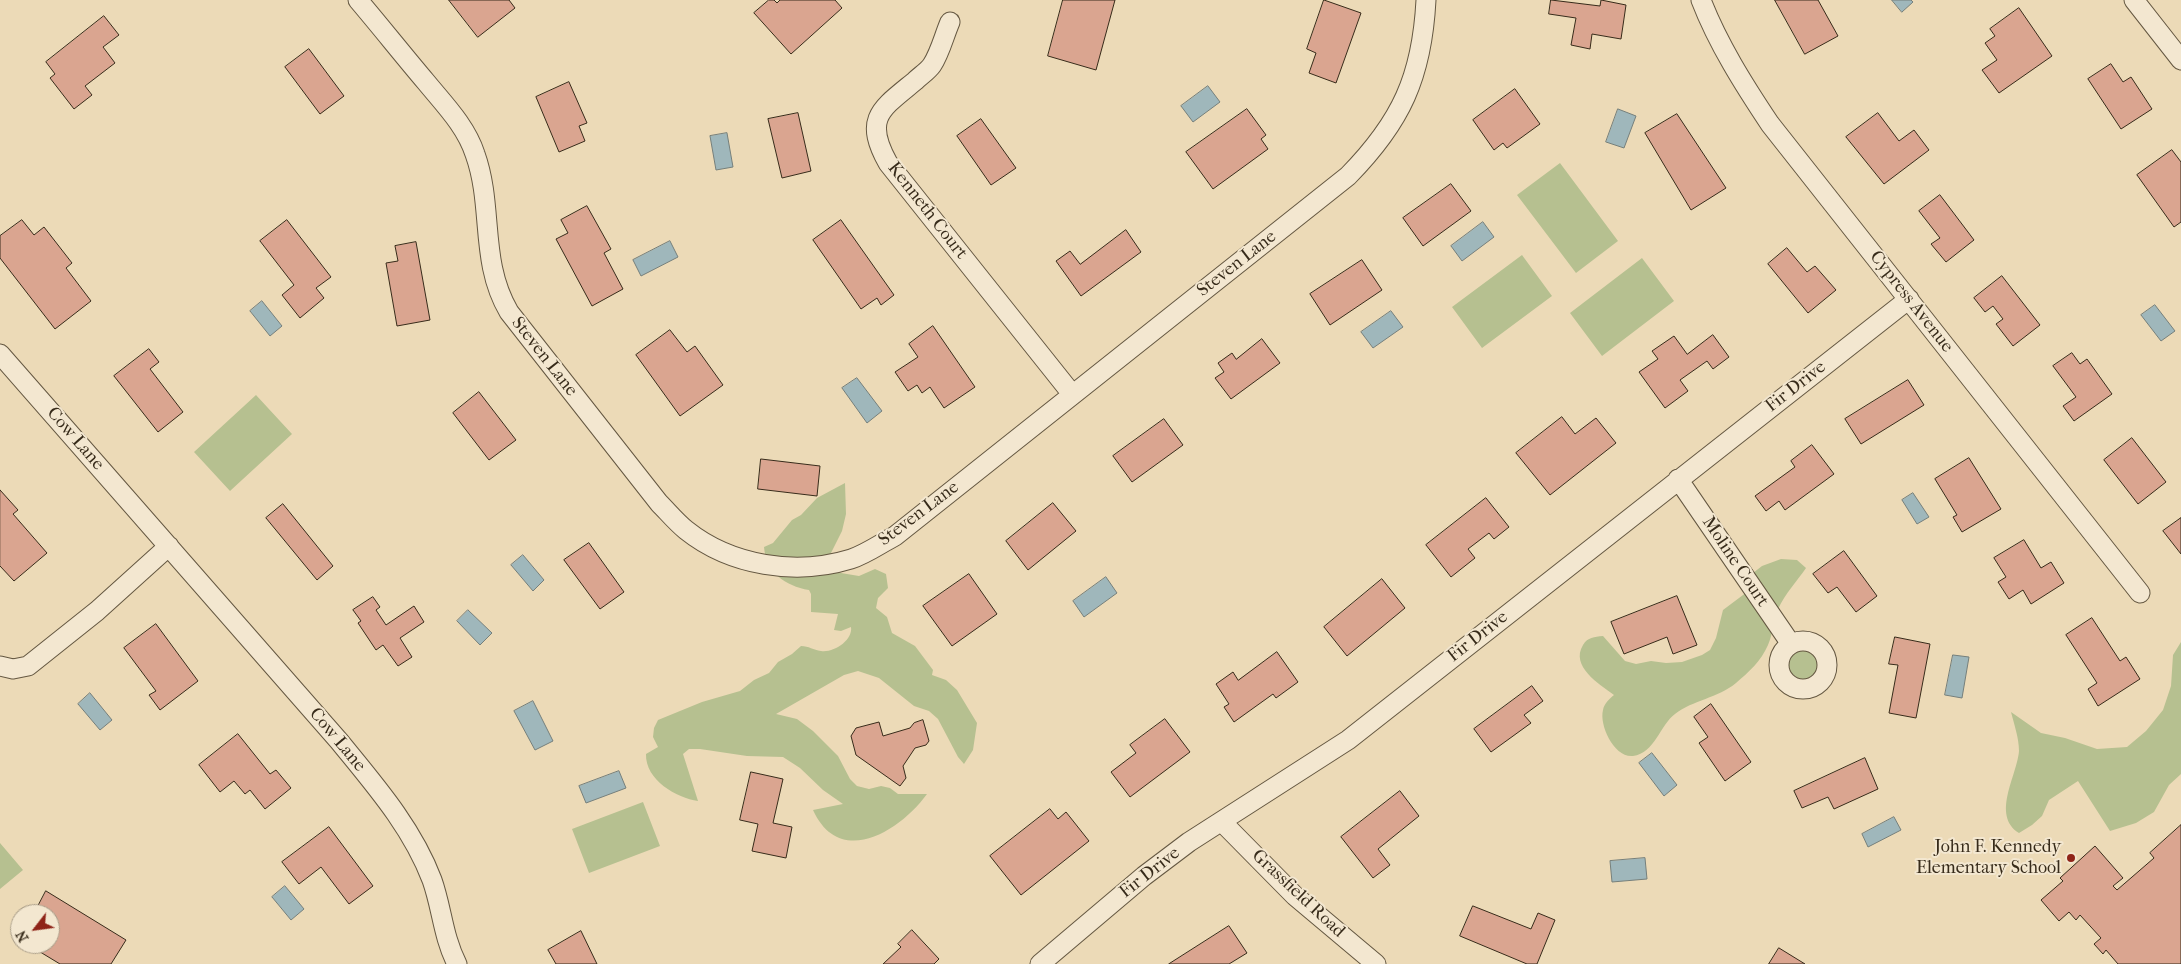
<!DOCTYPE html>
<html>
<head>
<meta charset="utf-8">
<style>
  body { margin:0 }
  #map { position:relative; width:2181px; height:964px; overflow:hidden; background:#ecdab7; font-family:"IM FELL French Canon",serif }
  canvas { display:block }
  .north { position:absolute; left:10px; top:904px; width:50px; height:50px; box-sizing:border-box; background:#f3e7d0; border:1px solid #a89c87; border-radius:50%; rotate:240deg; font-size:14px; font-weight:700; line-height:20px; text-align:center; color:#372b1a }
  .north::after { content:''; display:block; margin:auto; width:18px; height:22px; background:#8f2418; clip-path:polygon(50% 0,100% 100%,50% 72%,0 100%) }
</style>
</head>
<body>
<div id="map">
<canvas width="2181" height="964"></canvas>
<div class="north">N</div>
</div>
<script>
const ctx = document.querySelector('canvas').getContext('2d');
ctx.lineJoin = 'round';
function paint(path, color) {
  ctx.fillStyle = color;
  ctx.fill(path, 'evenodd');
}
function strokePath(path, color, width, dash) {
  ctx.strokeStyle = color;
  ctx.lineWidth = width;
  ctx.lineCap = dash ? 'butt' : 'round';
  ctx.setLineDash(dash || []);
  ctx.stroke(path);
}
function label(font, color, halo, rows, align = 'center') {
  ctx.font = font + ' "IM FELL French Canon",serif';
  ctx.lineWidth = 4;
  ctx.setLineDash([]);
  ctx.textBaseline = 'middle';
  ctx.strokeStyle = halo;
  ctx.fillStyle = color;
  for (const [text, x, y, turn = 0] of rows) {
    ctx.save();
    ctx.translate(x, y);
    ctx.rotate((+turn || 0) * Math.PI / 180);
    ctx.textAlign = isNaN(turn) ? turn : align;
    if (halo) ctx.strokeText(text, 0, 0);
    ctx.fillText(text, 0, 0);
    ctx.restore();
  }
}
const green = new Path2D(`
  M1560,163L1618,241L1576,273L1517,195Z
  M1522,255L1552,296L1482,348L1452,307Z
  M1642,258L1674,301L1602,356L1570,313Z
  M256,395L292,434L230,491L194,452Z
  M845,483L846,514L842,531L831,553L829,571L859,576L875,569L886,574L888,588L878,598L876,608L887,617L892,633L915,646L933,670L932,675L946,680L957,690L977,723L973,750L964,764L958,757L938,719L929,711L914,706L879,678L858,671L844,675L776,714L797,719L813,731L838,756L850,779L857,786L869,789L881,786L890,788L898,794H927C900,831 840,869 813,810L843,804L823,790L800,768L783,757L747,756L700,749H689L683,754L698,801C677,798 645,780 646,754L658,747L653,737L654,728L658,720L702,702L740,691L754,680L769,673L778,662L792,654L801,646C809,646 813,650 821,651C834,653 853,640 851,627L841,631L834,630L838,614L811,612V594L809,590C785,586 766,572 764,547L773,543L792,520L801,515L817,498Z
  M1781,559L1797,560L1806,568C1797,581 1785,594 1778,609C1773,621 1773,634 1768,645C1761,661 1749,672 1736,683C1718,698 1693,700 1675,714C1660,725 1655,753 1633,756C1614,758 1599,725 1603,710C1604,704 1609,699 1614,695C1599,684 1570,666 1583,645C1588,637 1594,637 1603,636L1625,661L1636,664L1651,661L1666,663L1682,662L1702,655L1710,650L1716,638L1723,610L1747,592L1753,573L1762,566Z
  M2181,642V774L2169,785L2154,812L2136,823L2110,831L2078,781L2049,800L2042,816L2032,825L2019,833C1991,815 2017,776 2019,751C2019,738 2014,724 2011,712L2041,733L2065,738L2097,749L2127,747L2146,731L2163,710L2171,686L2173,655Z
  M1783 665a20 20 0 1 1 40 0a20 20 0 1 1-40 0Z
  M643,802L660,846L589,873L572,829Z
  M0,843L23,870L0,889Z`);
const water = new Path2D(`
  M1892,0H1911L1913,2L1902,12Z
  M1208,86L1220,102L1193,122L1181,106Z
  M1618,109L1636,116L1624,148L1606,142Z
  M727,133L733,167L716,170L710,136Z
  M1483,222L1494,237L1462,261L1451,246Z
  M670,241L678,257L641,276L633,260Z
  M262,301L282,326L270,336L250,311Z
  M2155,305L2175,331L2161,341L2141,315Z
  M1391,311L1403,327L1373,348L1361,332Z
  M857,378L882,411L867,423L842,388Z
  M1913,493L1929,517L1917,524L1902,500Z
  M523,555L544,580L533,591L511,565Z
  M1106,577L1117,593L1084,617L1073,601Z
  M468,610L492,633L480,645L457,621Z
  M1953,655L1969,657L1962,698L1945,695Z
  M90,693L112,720L100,730L78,704Z
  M533,701L553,741L535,750L514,711Z
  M1652,753L1677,785L1664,796L1639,763Z
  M619,771L626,788L586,803L579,786Z
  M1894,817L1901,830L1868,847L1862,834Z
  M1645,858L1647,879L1612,882L1610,861Z
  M285,886L304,909L291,920L272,897Z`);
const building = new Path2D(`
  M449,0H509L515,8L478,37Z
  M769,0H774L777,3L780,0H835L842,8L791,54L754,13Z
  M1063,0H1115L1096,70L1048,56Z
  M1324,0L1361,13L1336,83L1309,73L1316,53L1307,49Z
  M1551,0L1600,6L1601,0L1626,5L1621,39L1592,34L1590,49L1571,45L1576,18L1549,14Z
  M1775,0H1818L1838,36L1805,54Z
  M2019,8L2052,56L1999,93L1982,70L1997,60L1985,43L1995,36L1990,29Z
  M104,16L119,35L103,47L115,63L85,86L92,95L74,109L50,78L55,74L46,62Z
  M309,49L344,96L320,114L285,67Z
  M2111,64L2123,82L2131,77L2152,109L2121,129L2088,79Z
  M569,82L587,123L579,126L585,141L559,152L536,97Z
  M1515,89L1540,124L1507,148L1503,143L1494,150L1473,120Z
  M1247,109L1266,135L1261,139L1268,149L1213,189L1186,152Z
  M798,113L811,171L782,178L768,119Z
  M1878,113L1899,141L1914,130L1929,150L1884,184L1846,137Z
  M1677,114L1726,188L1691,210L1645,133Z
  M981,119L1016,168L991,185L957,136Z
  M2172,150L2181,162V222L2174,227L2137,175Z
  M1451,184L1471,211L1423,246L1403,218Z
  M1940,195L1974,240L1946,262L1931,244L1940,238L1919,211Z
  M587,206L611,249L604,253L623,289L592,306L556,239L568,233L561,220Z
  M22,220L34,235L44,227L72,263L66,268L91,301L55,329L0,258V236Z
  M287,220L331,277L316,288L324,298L300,318L282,295L294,285L260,241Z
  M841,220L894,295L881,305L877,298L861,309L813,240Z
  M1126,230L1141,252L1081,296L1056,261L1070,251L1080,264Z
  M416,242L430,320L397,326L386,263L398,261L395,246Z
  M1787,248L1807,272L1815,266L1836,290L1808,313L1768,264Z
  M1362,260L1382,290L1330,325L1310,294Z
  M2002,276L2040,325L2013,346L1996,324L2003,319L1993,306L1985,312L1974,298Z
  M933,326L975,387L944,408L930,387L922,393L917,385L908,391L895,372L918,357L909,344Z
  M670,330L687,352L695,346L723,385L680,416L636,355Z
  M1713,335L1729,357L1713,369L1707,361L1680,380L1688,391L1665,408L1639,372L1658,359L1652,351L1674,336L1687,354Z
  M1262,339L1280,363L1231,399L1215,378L1224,372L1218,363L1232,353L1236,359Z
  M149,349L159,362L150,369L183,412L158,432L114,376Z
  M2072,353L2080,364L2087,359L2112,394L2074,421L2063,406L2076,397L2053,366Z
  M1908,380L1924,405L1861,444L1845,419Z
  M479,392L516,440L489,460L453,413Z
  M1562,417L1575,434L1596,418L1616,443L1550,495L1516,453Z
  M1164,419L1183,445L1132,482L1113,456Z
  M2132,438L2166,482L2138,504L2104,460Z
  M1812,445L1834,474L1785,510L1779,501L1766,511L1755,496L1795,467L1791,461Z
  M1969,458L2001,509L1962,532L1953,517L1957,515L1935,479Z
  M761,459L820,466L817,496L758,489Z
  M0,490L18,510L13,514L47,553L14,581L0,566Z
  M1486,498L1509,527L1494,539L1489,533L1468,549L1475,558L1451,577L1426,545Z
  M1053,503L1076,531L1028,570L1006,541Z
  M283,504L333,566L317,580L266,518Z
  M2181,518V554L2163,531Z
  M2024,540L2041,568L2051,562L2064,583L2031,604L2023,590L2009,599L1998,582L2006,577L1994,558Z
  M589,543L624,592L600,609L564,560Z
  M1844,551L1877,596L1856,612L1837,587L1828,593L1813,574Z
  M969,574L997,614L952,646L923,606Z
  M1382,579L1405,608L1347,656L1324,627Z
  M1677,596L1697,645L1673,654L1667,637L1624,654L1611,622Z
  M373,597L380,607L376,610L386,625L414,606L424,622L400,638L412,657L398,666L383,645L376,650L358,623L361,621L353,610Z
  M2092,618L2120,661L2126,657L2140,679L2098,706L2088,689L2097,683L2066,635Z
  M156,624L198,681L160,710L149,695L156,691L124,648Z
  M1895,637L1930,644L1916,718L1889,713L1898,665L1889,664Z
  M1277,652L1298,682L1276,698L1273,694L1234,722L1224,707L1229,704L1216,684L1233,672L1238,680Z
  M1532,686L1543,701L1524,715L1531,723L1491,752L1474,729Z
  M1711,704L1751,762L1725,781L1699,743L1708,737L1694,717Z
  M1165,719L1190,752L1130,797L1111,772L1136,753L1130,745Z
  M923,720L929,741L926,745L915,748L903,766L906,778L900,786L856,755L851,736L856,728L879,722L883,736L910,728L914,723Z
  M238,734L270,774L276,770L291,788L265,809L250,790L245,794L234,781L220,792L199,765Z
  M1865,758L1878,789L1834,809L1828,797L1802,808L1794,791Z
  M751,772L783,779L773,823L792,827L786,858L752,851L758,824L740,820Z
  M1400,791L1419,816L1378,849L1390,865L1373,878L1341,837Z
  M1050,809L1058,819L1066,812L1089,841L1021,895L990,856Z
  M2181,825V964H2118L2106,950L2103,954L2094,944L2101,938L2080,915L2076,920L2069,912L2059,921L2041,900L2063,881L2060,878L2095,846L2123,878L2113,886L2117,890L2154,858L2150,853Z
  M329,827L373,886L349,904L321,867L299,884L282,862Z
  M46,891L126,940L111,964H60L27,944H50V914H34Z
  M1473,906L1531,929L1538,913L1555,920L1537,964H1527L1460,936Z
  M1229,926L1247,953L1229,964H1169Z
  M912,930L939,959L934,964H883L901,947L898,944Z
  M581,931L597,964H556L548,950Z
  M1779,948L1805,964H1769Z`);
const street = new Path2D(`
  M358,0C381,27 403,55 426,82C444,104 466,126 475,154C494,207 479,261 509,312L659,503C668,512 676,522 686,530C731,566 796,576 851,559C866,554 880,544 895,536L1348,176C1401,122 1422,77 1426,0
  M1701,0C1718,44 1744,85 1770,124L2140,593
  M2134,0L2181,60
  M950,22C944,36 940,53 932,65C928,71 920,76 915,81C881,109 863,118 888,163L1072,394
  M0,354L339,741C374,784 412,827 432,880C442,908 443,937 457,964
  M1678,479L1791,644
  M1779 665a24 24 0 1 1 48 0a24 24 0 1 1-48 0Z
  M0,666L13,669L28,666L97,611L169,546
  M1222,822L1295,896L1376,964
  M1040,964L1144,876L1189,842L1348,740L1909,299`);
const markers = [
  [2071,858,5,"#8f2418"]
];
const streetNames = [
  ["Kenneth Court",927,211,52],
  ["Steven Lane",1237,264,-38],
  ["Cypress Avenue",1911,302,52],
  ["Steven Lane",544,357,52],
  ["Fir Drive",1796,387,-38],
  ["Cow Lane",75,439,49],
  ["Steven Lane",919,514,-37],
  ["Moline Court",1735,562,56],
  ["Fir Drive",1478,637,-38],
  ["Cow Lane",337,740,50],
  ["Fir Drive",1150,873,-38],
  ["Grassfield Road",1298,894,43]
];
const poiNames = [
  ["John F. Kennedy",2061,848],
  ["Elementary School",2061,869]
];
paint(green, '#b6c090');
paint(water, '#9fb7bb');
strokePath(water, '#757f7b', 1);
paint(building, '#daa590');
strokePath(building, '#372b1a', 1);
strokePath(street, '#645741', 21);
strokePath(street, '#f3e7d0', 19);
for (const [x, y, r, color] of markers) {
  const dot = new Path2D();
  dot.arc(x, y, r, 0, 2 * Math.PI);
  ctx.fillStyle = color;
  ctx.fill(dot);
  strokePath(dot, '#f3e7d0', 2);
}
label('18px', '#372b1a', '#f3e7d0', streetNames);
label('18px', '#372b1a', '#f3e7d0', poiNames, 'right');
</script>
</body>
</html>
